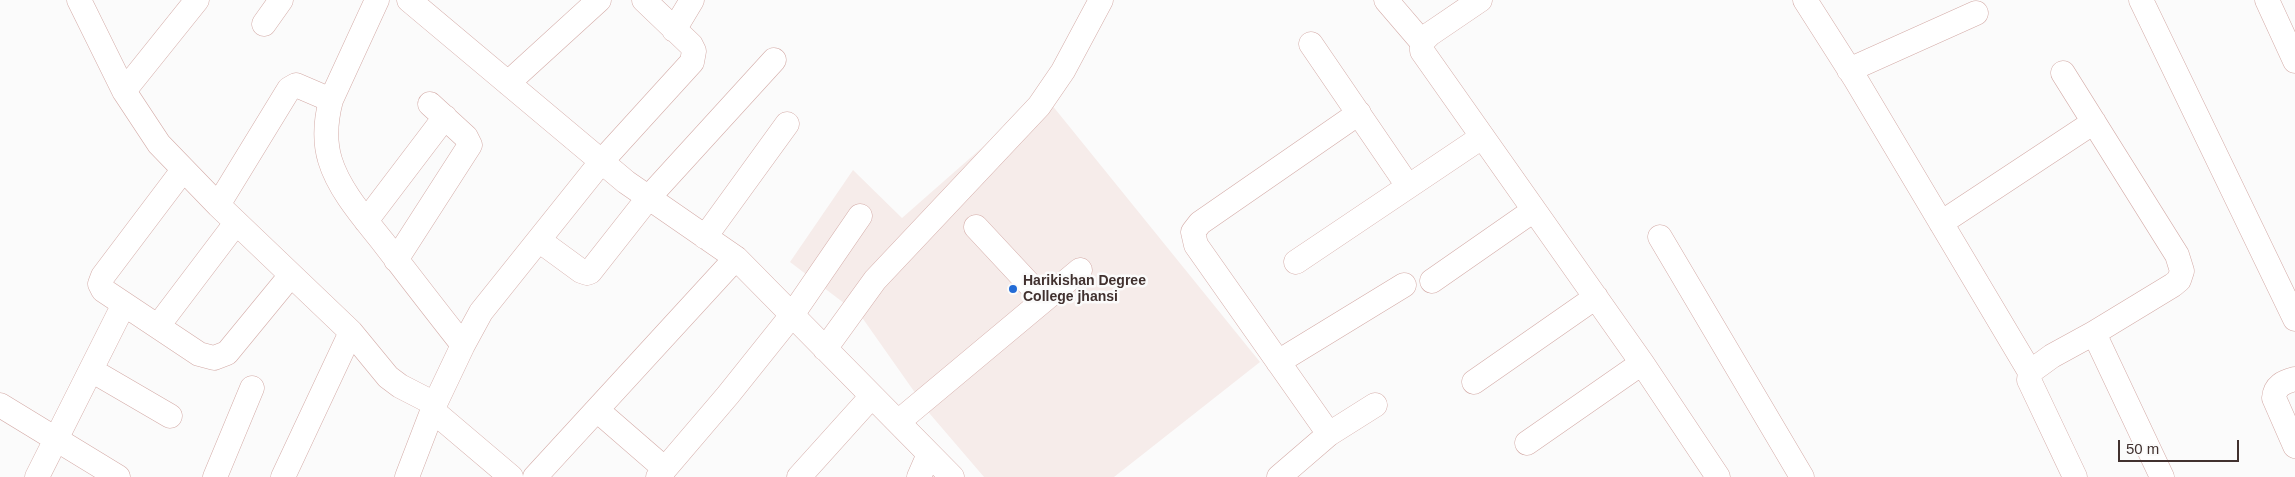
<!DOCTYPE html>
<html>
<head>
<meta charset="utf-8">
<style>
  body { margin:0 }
  #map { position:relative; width:2295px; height:477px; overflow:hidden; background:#fbfbfb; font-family:Helvetica,sans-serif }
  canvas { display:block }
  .scale { position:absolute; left:2118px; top:440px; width:121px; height:22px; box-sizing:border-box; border:2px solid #41312f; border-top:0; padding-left:6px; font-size:15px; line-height:18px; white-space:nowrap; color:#41312f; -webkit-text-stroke:4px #fbfbfb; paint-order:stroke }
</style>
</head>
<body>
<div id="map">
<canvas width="2295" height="477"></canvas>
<div class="scale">50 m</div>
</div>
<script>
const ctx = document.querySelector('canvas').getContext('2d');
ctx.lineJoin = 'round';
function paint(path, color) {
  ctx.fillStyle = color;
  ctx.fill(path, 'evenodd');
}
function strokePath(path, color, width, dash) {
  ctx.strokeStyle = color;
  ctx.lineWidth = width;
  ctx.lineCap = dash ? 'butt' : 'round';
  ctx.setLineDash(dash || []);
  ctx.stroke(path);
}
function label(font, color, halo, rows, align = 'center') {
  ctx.font = font + ' Helvetica,sans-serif';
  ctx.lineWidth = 5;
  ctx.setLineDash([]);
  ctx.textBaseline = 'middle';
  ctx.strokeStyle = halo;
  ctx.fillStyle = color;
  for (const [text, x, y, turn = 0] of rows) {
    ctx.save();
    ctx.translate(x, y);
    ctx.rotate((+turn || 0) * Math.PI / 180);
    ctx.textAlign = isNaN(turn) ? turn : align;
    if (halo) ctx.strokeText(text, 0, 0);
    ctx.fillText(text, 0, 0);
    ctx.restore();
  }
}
const built = new Path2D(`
  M1043,94L1260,362L1114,477H984L930,414L861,316L790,262L853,170L902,218Z`);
const minor = new Path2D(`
  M79,0L124,91L159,144L218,205L351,332L388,377L400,386L435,404
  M377,0L331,100C326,119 324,140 330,160C339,190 364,218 383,242C410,277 436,311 463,345
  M409,0L626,182L736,258L952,477
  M1386,0L1422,42
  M1480,0L1430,34L1422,42V51L1642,363L1718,477
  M1805,0L1856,80L2030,372
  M2141,0L2295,319
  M2267,0L2295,61
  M264,24L281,0
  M674,30L692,0
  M1311,44L1408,186
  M1849,70L1976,13
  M2063,73L2177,255L2182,271L2179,280L2173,285L2094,333L2052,356L2030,372L2029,380L2075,477
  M508,83L599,0
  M124,91L197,0
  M183,170L103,276L100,284L103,290L199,354L214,358L227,353L291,275
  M218,205L289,89L296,85L331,100
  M366,221L445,117
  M1941,223L2094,122
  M976,227L1044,300
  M705,237L787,124
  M1660,237L1802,477
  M540,241L581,271L587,273L590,272L649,197L774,60
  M396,260L470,145L466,137L430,104
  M1296,262L1482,137
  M1432,281L1534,210
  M158,326L236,223
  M2094,333L2162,477
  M825,349L875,280L1039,106L1063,71L1101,0
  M1278,362L1404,285
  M91,370L170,416
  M2295,379C2283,382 2275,386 2274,398L2295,446
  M1474,382L1596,297
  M0,405L118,477
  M432,410L511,477
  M597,410L665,469
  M898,422L1080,270
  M1329,434L1196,245L1193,232L1200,223L1359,113
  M1527,443L1642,363
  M37,477L124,304
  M215,477L252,388
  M283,477L351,332
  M407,477L435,404L463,345L481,312L601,162L692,62L694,51L691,45L644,0
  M535,477L736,258
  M658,477L728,395L792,315L860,216
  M799,477L872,396
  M919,477L929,454
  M1279,477L1329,434L1375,405`);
const markers = [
  [1013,289,5,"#236bd6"]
];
const poiNames = [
  ["Harikishan Degree",1023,281],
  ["College jhansi",1023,297]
];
paint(built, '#f6ecea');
strokePath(minor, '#d3aaa6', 25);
strokePath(minor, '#fff', 24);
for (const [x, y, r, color] of markers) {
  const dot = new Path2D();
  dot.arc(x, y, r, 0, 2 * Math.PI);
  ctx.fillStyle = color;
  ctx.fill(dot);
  strokePath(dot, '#fbfbfb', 2);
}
label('bold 14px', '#41312f', '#fbfbfb', poiNames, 'left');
</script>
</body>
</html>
